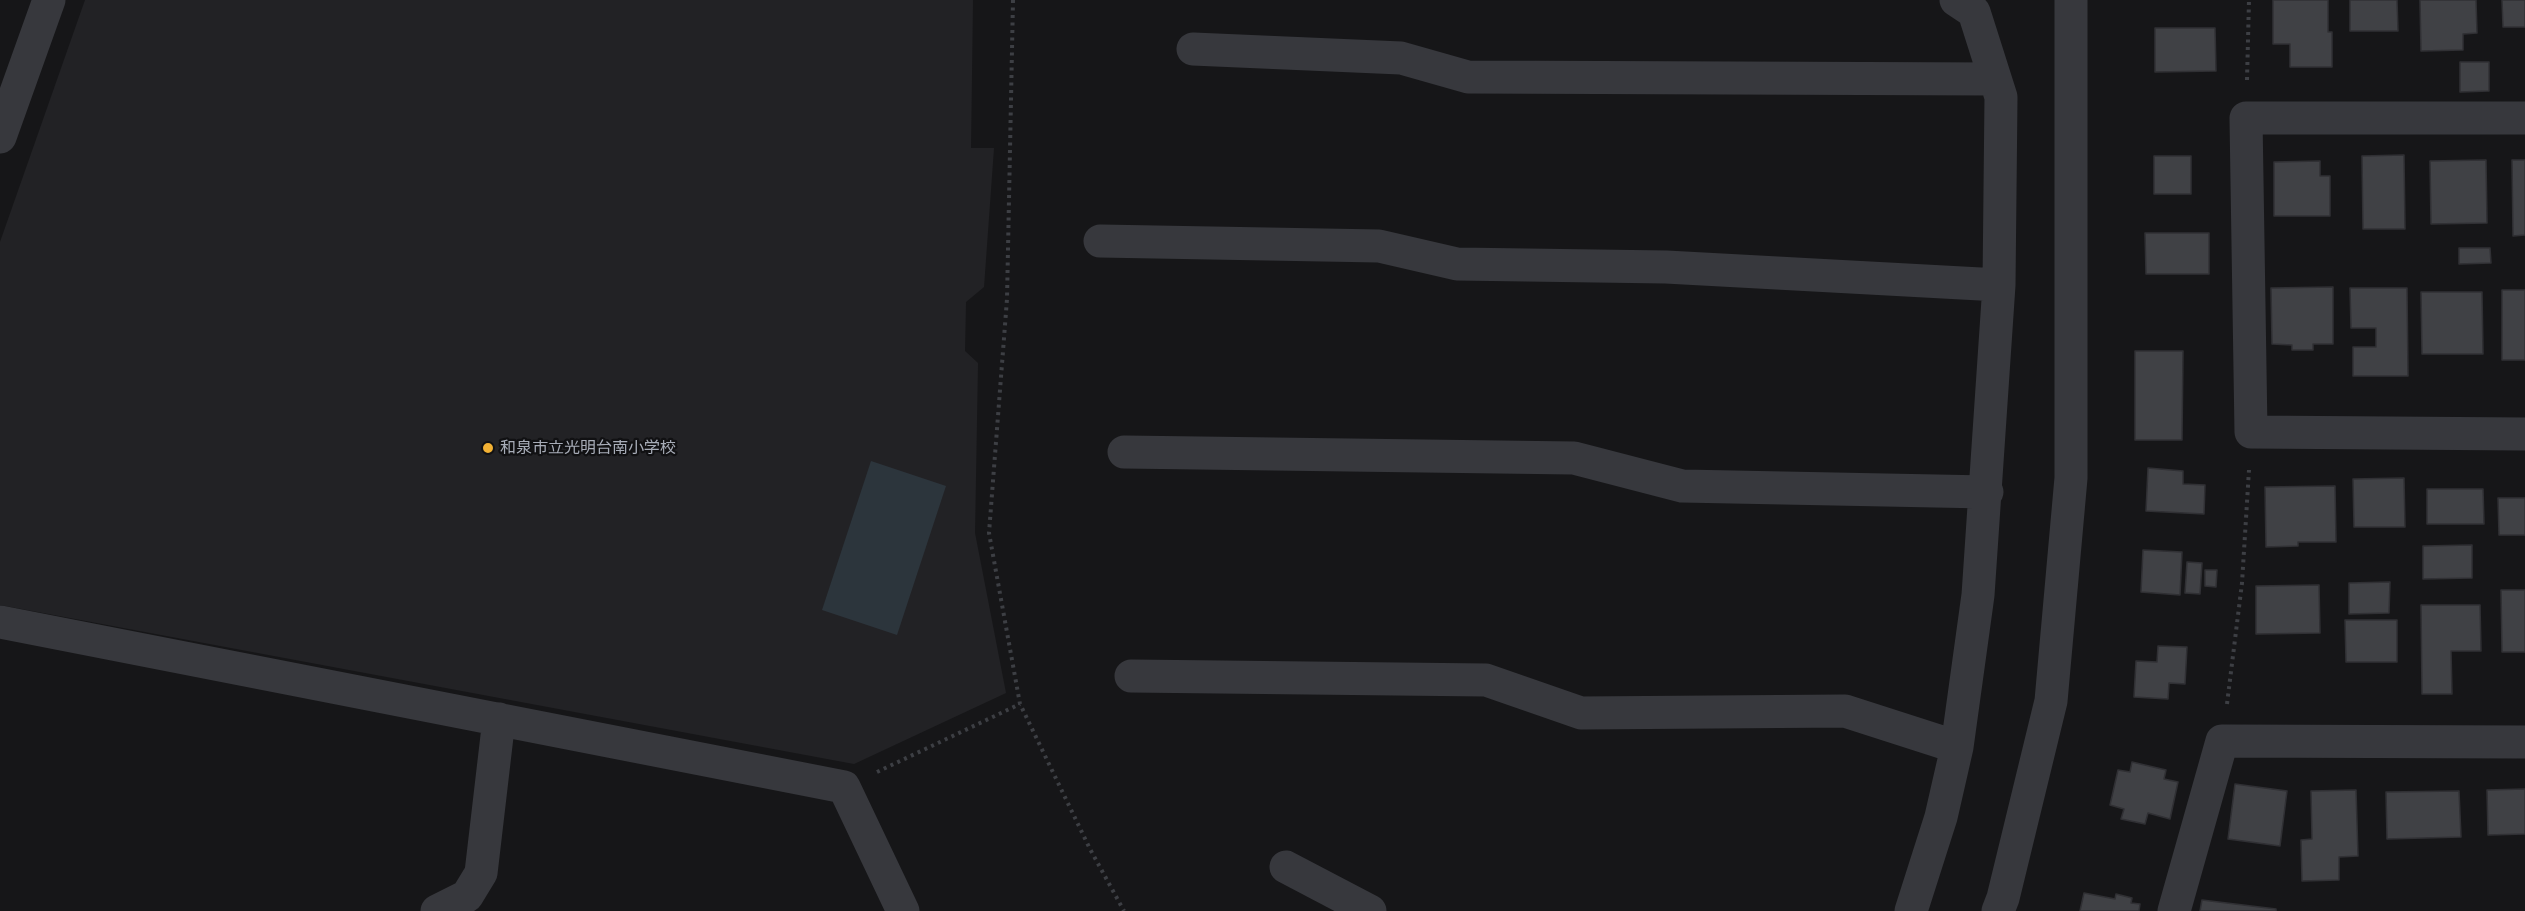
<!DOCTYPE html>
<html>
<head>
<meta charset="utf-8">
<style>
  body { margin:0 }
  canvas { display:block; background:#161618 }
</style>
</head>
<body>
<canvas width="2525" height="911"></canvas>
<script>
const ctx = document.querySelector('canvas').getContext('2d');
ctx.lineJoin = 'round';
function paint(path, color) {
  ctx.fillStyle = color;
  ctx.fill(path, 'evenodd');
}
function strokePath(path, color, width, dash) {
  ctx.strokeStyle = color;
  ctx.lineWidth = width;
  ctx.lineCap = dash ? 'butt' : 'round';
  ctx.setLineDash(dash || []);
  ctx.stroke(path);
}
function label(font, color, halo, rows, align = 'center') {
  ctx.font = font + ' Figtree,"Noto Sans JP",sans-serif';
  ctx.lineWidth = 4.5;
  ctx.setLineDash([]);
  ctx.textBaseline = 'middle';
  ctx.strokeStyle = halo;
  ctx.fillStyle = color;
  for (const [text, x, y, turn = 0] of rows) {
    ctx.save();
    ctx.translate(x, y);
    ctx.rotate((+turn || 0) * Math.PI / 180);
    ctx.textAlign = isNaN(turn) ? turn : align;
    if (halo) ctx.strokeText(text, 0, 0);
    ctx.fillText(text, 0, 0);
    ctx.restore();
  }
}
const built = new Path2D(`
  M85,0H973L971,148H994L984,287L966,302L965,351L978,363L975,533L1006,693L854,764L0,605V242Z`);
const water = new Path2D(`
  M871,461L946,486L897,635L822,610Z`);
const building = new Path2D(`
  M2273,0H2328V32H2332V67H2290V44H2273Z
  M2350,0H2397L2398,31H2350Z
  M2420,0H2476L2477,33L2463,34V50L2421,51Z
  M2502,0H2525V27H2503Z
  M2155,28H2215L2216,71L2155,72Z
  M2460,62H2489V91L2460,92Z
  M2404,155L2405,229H2363L2362,156Z
  M2154,156H2191V194H2154Z
  M2486,160L2487,223L2431,224L2430,161Z
  M2512,160H2525V235L2513,236Z
  M2320,161V176H2330V216H2274V162Z
  M2145,233H2209V274H2146Z
  M2459,248H2490L2491,263L2459,264Z
  M2333,287V344H2313V350H2292V345L2272,344L2271,288Z
  M2350,288H2407L2408,376H2353V347H2376V328H2351Z
  M2502,290H2525V360H2502Z
  M2421,292H2482L2483,354H2422Z
  M2135,351H2183L2182,440H2135Z
  M2148,468L2183,471V484L2205,485L2204,514L2146,511Z
  M2404,478L2405,527H2354L2353,479Z
  M2335,486L2336,542H2298V546L2266,547L2265,487Z
  M2427,489H2483L2484,524H2427Z
  M2498,498H2525V535H2499Z
  M2472,545V578L2423,579V546Z
  M2143,550L2182,552L2180,595L2141,592Z
  M2187,562L2202,563L2200,594L2185,593Z
  M2205,570H2217L2216,587L2205,586Z
  M2390,582L2389,613L2349,614V583Z
  M2319,585L2320,633L2256,634V586Z
  M2501,590H2525V652H2502Z
  M2421,605H2480L2481,651H2451L2452,694H2422Z
  M2345,620H2397V662H2346Z
  M2158,646L2187,647L2185,684L2169,683L2168,699L2134,697L2136,661L2157,662Z
  M2132,762L2166,770L2164,779L2178,782L2170,819L2148,813L2145,824L2121,819L2124,809L2110,805L2118,770L2130,772Z
  M2235,784L2287,791L2280,846L2228,839Z
  M2525,789V834L2488,835L2487,790Z
  M2356,790L2358,856L2339,857V880L2302,881L2301,840L2312,839L2311,791Z
  M2459,791L2461,837L2387,839L2386,792Z
  M2084,893L2115,899L2116,894L2132,898L2131,903L2140,904L2139,911H2080Z
  M2202,900L2276,909V911H2200Z`);
const path = new Path2D(`
  M1013,0L1007,299L989,533L1020,704L1090,849L1124,911
  M2247,80L2249,0
  M2227,704L2242,583L2249,470
  M877,772L1020,704`);
const minor = new Path2D(`
  M1193,49L1401,58L1468,77L1995,79
  M2525,118H2246L2251,432L2525,434
  M0,137L49,0
  M1100,241L1379,246L1457,264L1666,267L1999,285
  M1124,452L1574,458L1682,486L1987,492
  M0,622L844,787L903,911
  M1131,676L1486,680L1581,713L1845,711L1957,747
  M1286,867L1370,911
  M437,911L467,896L481,873L499,719
  M1911,911L1941,817L1957,747L1978,595L1999,285L2001,97L1974,12L1956,0
  M1998,911L2003,898L2051,701L2071,478V0
  M2174,911L2222,741L2525,742`);
const markers = [
  [488,448,6,"#f2b134"]
];
const poiNames = [
  ["和泉市立光明台南小学校",500,448]
];
paint(built, '#222225');
paint(water, '#2c353c');
paint(building, '#404145');
strokePath(building, '#303034', 1.5);
strokePath(path, '#3d3f44', 4, [3, 4.5]);
strokePath(minor, '#37383d', 33);
for (const [x, y, r, color] of markers) {
  const dot = new Path2D();
  dot.arc(x, y, r, 0, 2 * Math.PI);
  ctx.fillStyle = color;
  ctx.fill(dot);
  strokePath(dot, '#111113', 2);
}
label('16px', '#a8adb8', '#111113', poiNames, 'left');
</script>
</body>
</html>
